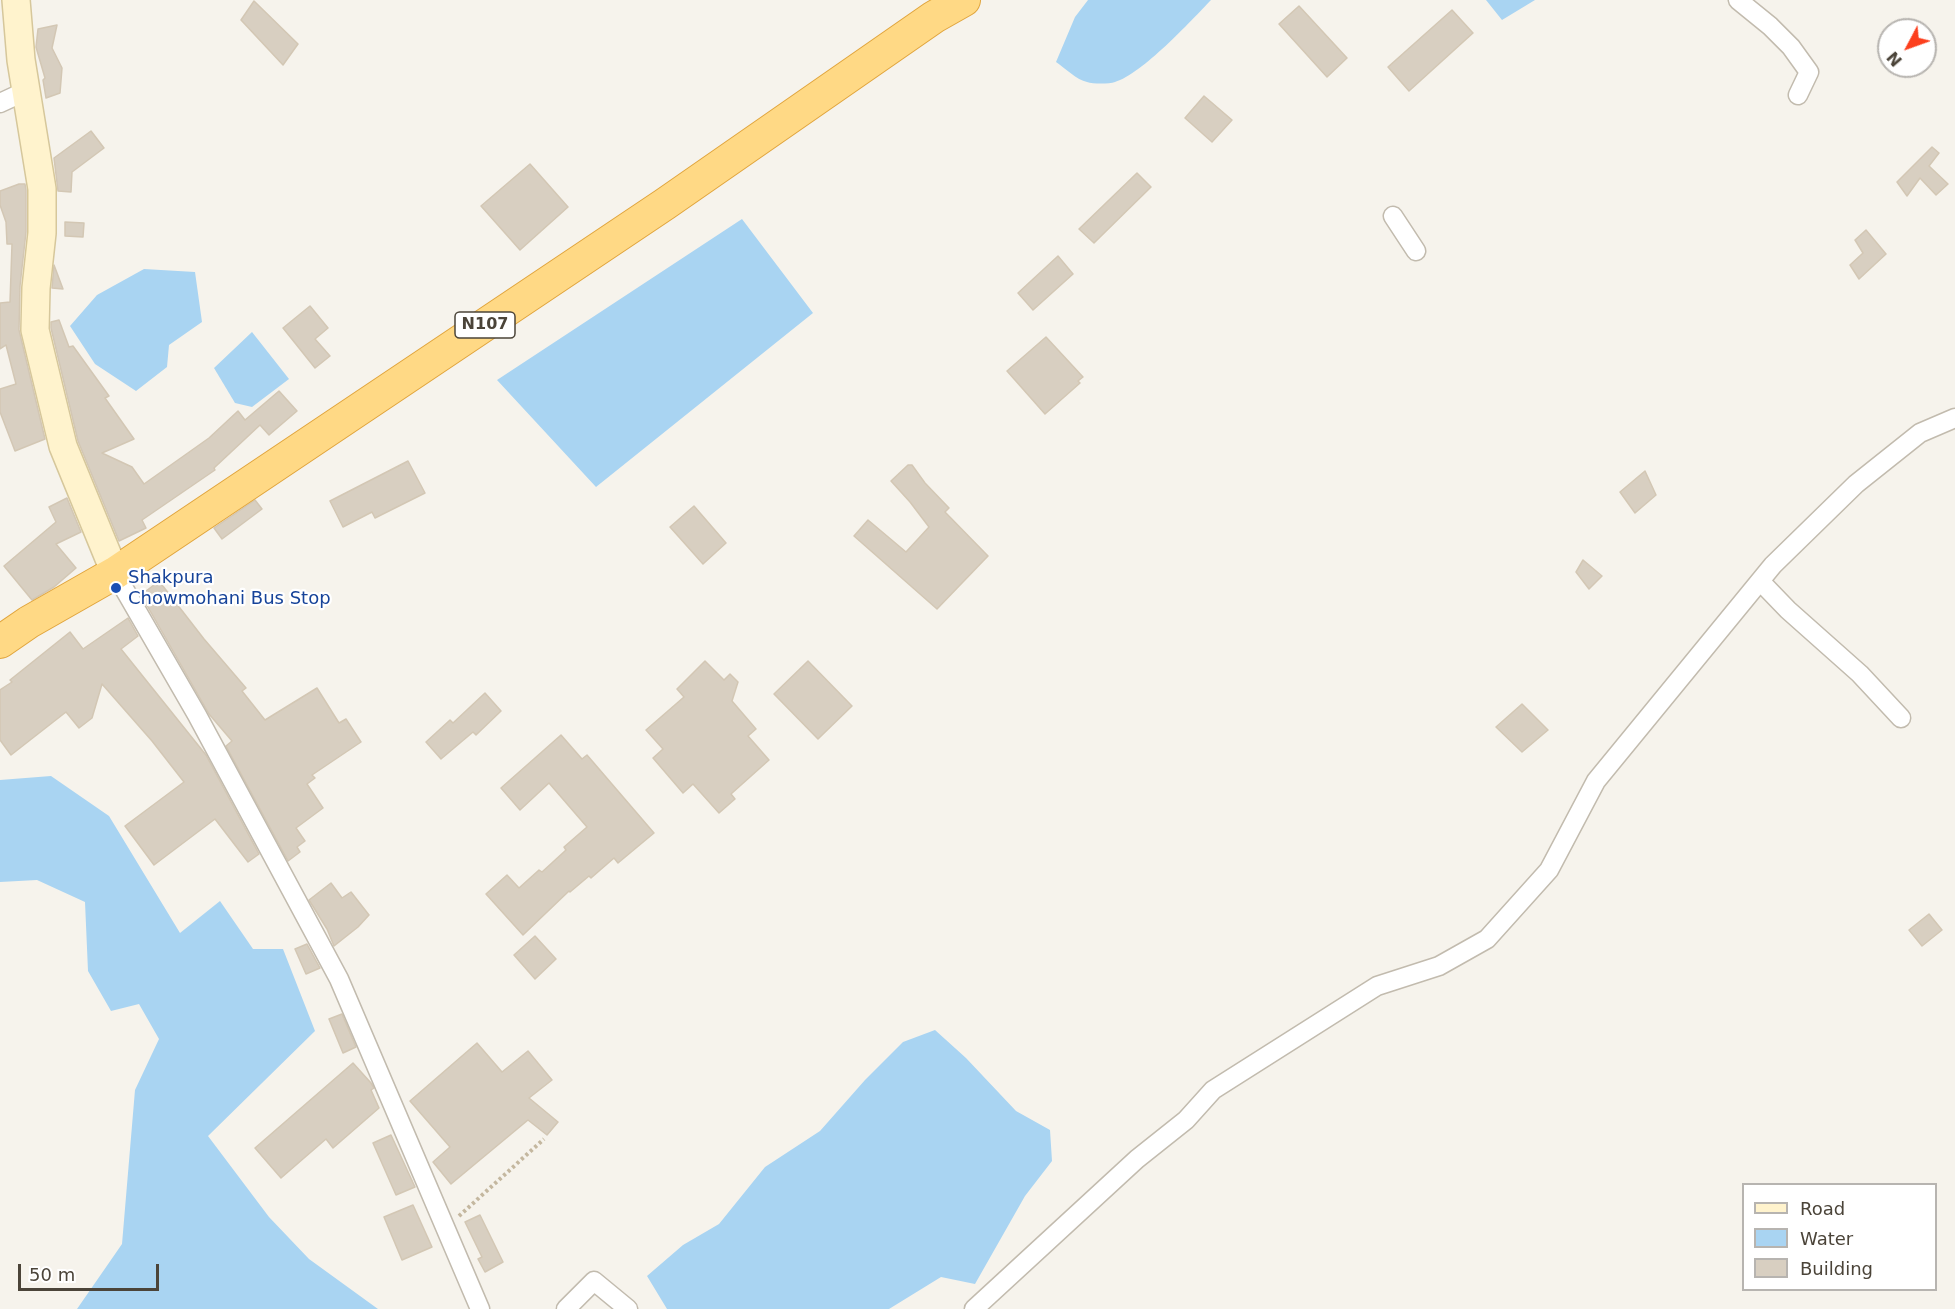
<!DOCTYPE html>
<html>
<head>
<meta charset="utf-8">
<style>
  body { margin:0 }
  #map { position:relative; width:1955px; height:1309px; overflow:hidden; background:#f6f3ec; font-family:"DejaVu Sans",sans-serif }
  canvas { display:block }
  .legend { position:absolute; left:1742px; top:1183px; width:195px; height:108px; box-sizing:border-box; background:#fff; border:2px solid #b7b4b0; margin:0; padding:8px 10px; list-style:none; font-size:18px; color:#4b4439 }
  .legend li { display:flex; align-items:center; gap:12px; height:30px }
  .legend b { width:30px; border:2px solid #b7b4b0 }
  .north { position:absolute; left:1877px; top:18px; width:60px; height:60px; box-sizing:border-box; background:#fff; border:2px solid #b7b4b0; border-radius:50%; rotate:229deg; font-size:16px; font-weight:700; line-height:24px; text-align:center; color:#4b4439 }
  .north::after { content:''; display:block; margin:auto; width:21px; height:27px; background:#fc3f1d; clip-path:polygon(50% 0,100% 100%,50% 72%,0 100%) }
  .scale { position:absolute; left:18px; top:1264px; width:141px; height:27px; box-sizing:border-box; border:3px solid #4b4439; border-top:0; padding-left:8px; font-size:18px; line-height:21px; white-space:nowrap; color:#4b4439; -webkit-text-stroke:4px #fff; paint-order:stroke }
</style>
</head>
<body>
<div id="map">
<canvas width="1955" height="1309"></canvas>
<ul class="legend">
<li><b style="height:8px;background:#fff3cd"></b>Road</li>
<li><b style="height:16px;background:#a9d4f2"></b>Water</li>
<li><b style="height:16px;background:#d8cfc1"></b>Building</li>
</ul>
<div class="north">N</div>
<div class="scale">50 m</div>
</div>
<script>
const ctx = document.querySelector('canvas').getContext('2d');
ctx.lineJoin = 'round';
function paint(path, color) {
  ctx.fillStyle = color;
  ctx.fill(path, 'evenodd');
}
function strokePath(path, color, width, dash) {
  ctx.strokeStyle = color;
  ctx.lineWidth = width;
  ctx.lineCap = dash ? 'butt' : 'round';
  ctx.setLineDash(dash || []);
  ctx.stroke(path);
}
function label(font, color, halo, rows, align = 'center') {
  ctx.font = font + ' "DejaVu Sans",sans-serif';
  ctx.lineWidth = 4.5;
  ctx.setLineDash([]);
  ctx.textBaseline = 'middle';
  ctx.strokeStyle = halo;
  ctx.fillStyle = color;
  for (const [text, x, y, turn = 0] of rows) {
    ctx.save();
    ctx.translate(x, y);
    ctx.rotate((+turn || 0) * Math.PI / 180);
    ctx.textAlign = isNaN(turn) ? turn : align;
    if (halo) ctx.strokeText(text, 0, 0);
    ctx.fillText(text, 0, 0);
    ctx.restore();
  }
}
const water = new Path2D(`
  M1088,0H1211C1191,21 1142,74 1115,82C1109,84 1093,84 1087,82C1077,80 1065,68 1056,62L1075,17Z
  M1486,0H1535L1502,20Z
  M742,219L813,313L596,487L497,380Z
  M144,269L195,272L202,322L169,345L167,367L136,391L95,364L70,326L97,295Z
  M252,332L289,379L252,407L235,403L214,368Z
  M51,776L109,816L180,933L220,901L253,949H283L315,1031L208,1136L269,1217L309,1259L378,1309H77L122,1244L135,1090L159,1039L139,1004L111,1011L88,971L85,902L37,880L0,882V780Z
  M935,1030L966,1058L1016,1111L1050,1130L1052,1161L1025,1196L975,1284L941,1277L889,1309H667L647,1276L683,1245L719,1224L765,1167L820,1131L865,1080L903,1042Z`);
const building = new Path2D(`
  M254,1L298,44L283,65L241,20Z
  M1299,6L1347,58L1327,77L1279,24Z
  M1452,10L1473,33L1409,91L1388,67Z
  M57,25L52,48L62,68L60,93L46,98L43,80L45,78L36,47L38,29Z
  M1204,96L1232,120L1212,142L1185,118Z
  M91,131L104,148L72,172L71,192L58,191L54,158Z
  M1932,147L1939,153L1929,166L1948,184L1936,195L1920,178L1907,196L1897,182Z
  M530,164L568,207L520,250L481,206Z
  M1137,173L1151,187L1094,243L1079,229Z
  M19,184H25L26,190V232L20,286L19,330L45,439L15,451L0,412V389L16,384L6,345L0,349V303L10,302L12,244H7L6,222L0,205V191Z
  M65,222L84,223L83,237L65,236Z
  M1866,230L1886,254L1859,279L1850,265L1863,253L1855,240Z
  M1058,256L1073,274L1033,310L1018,293Z
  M54,265L63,289L52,288Z
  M310,306L328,328L315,339L330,356L315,368L283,328Z
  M59,320L69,347L73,346L109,396L105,398L134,439L102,453L132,467L144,484L209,438L238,411L245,420L279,391L297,411L269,435L260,425L214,468L215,470L142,520L146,528L119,541L78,441L51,328V322Z
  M1046,337L1083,377L1078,381L1080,383L1045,414L1007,371Z
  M408,461L425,493L375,518L372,512L343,527L330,501Z
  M908,465H912L925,483L949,508L945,512L988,556L937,609L854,536L868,520L906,552L929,527L910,502L891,481Z
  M1645,471L1656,495L1635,513L1620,492Z
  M67,498L81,532L56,544L76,568L54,587L32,600L4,566L56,522L49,507Z
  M255,500L262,509L222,539L214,528Z
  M694,506L726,543L703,564L670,527Z
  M1583,560L1602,576L1589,589L1576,572Z
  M159,581L204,639L246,688L242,691L265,720L317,688L339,723L346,719L361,742L312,775L315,778L307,784L323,808L296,828L305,841L297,847L300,852L288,861L226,746L232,741L209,714L141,595Z
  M128,618L138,636L121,649L206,755L259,854L248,862L215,819L154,865L125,826L184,782L152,741L102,684L92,718L79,728L66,712L11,755L0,740V690L12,682L10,680L70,632L83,649Z
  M705,661L724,680L730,674L738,682L732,701L756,729L748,736L769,760L731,794L735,799L719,813L693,784L683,793L653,758L663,749L646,730L684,697L677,689Z
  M808,661L852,706L818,739L774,694Z
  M485,693L501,711L476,735L473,732L441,759L426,742L450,720L453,723Z
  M1522,704L1548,730L1522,752L1496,727Z
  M561,735L582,759L587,755L654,833L618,863L614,858L591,878L589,876L570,892L569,891L523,935L486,894L507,875L519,888L539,870L542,872L566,850L564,847L587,827L549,783L520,810L501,788Z
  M331,883L342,898L351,892L369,915L358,927L334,946L327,929L309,900Z
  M1929,914L1942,930L1922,946L1909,930Z
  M535,936L556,959L535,979L514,955Z
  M307,944L320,968L306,974L295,949Z
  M342,1014L356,1047L343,1053L329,1019Z
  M477,1043L502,1072L528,1051L552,1080L529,1098L558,1122L547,1135L528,1120L451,1184L433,1162L450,1147L410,1101Z
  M353,1063L371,1083L374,1088L371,1090L379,1108L333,1148L326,1139L281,1178L255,1148Z
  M391,1135L415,1187L396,1195L373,1143Z
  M413,1205L432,1247L402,1260L384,1217Z
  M480,1215L503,1262L485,1272L478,1259L482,1257L465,1222Z`);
const path = new Path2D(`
  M459,1216L544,1139`);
const minor = new Path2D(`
  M1738,0L1770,26L1791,47L1809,72L1798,95
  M0,103L26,91
  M1393,216L1416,251
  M115,573L197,715L339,979L480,1309
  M1760,581L1788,610L1860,674L1901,718
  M566,1309L594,1281L628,1309
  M974,1309L1137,1159L1186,1120L1213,1090L1377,986L1439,966L1487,939L1549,870L1596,781L1773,565L1856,484L1920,433L1955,418`);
const secondary = new Path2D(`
  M16,0L21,60L42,189V233L36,288L35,330L63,446L115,573`);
const trunk = new Path2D(`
  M0,642L29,622L115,573L665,204L934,17L964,0`);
const markers = [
  [116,588,6,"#1a4fb4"]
];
const shields = [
  [485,325,60]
];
const shieldNames = [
  ["N107",485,325]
];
const transitNames = [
  ["Shakpura",128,578],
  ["Chowmohani Bus Stop",128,599]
];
paint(water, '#a9d4f2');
paint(building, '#d8cfc1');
strokePath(building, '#d3c7b4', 1.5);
strokePath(minor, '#c2bbae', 21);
strokePath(secondary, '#d6c79b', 30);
strokePath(trunk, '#e0a43c', 34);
strokePath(path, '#c4b79f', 4, [3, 3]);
strokePath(minor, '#fff', 18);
strokePath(secondary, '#fff3cd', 27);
strokePath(trunk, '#ffd985', 32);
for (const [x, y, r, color] of markers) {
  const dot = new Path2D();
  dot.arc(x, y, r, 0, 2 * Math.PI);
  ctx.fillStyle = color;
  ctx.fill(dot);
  strokePath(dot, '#fff', 2);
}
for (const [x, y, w] of shields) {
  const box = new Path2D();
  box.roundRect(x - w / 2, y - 13, w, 26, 4.5);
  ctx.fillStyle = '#fff';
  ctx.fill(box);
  strokePath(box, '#4b4439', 1.5);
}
label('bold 16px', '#4b4439', null, shieldNames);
label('18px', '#164399', '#fff', transitNames, 'left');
</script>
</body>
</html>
